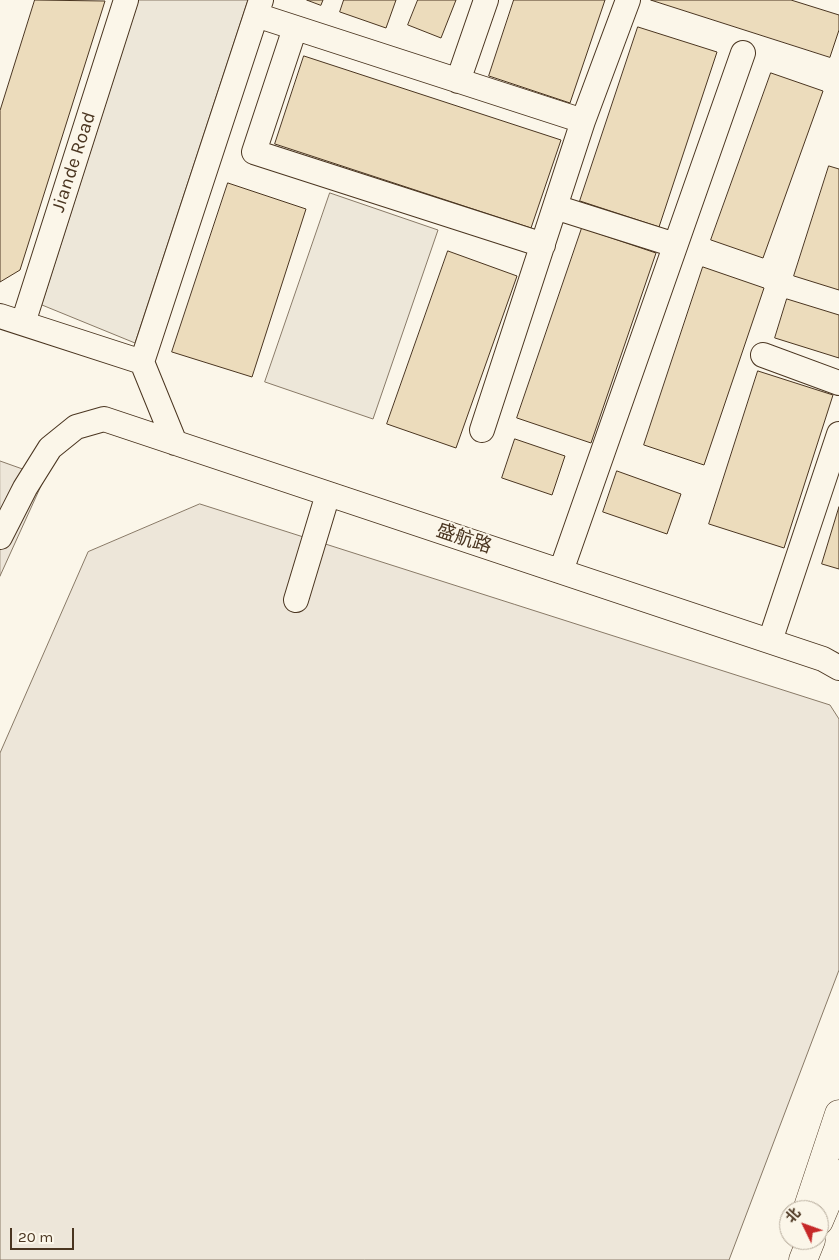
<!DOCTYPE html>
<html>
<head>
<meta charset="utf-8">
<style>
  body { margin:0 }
  #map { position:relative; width:839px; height:1260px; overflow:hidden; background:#fbf6e9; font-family:Karla,"Noto Sans SC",sans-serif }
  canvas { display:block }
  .north { position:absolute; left:779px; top:1200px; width:50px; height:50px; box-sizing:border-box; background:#fbf6e9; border:1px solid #b4a999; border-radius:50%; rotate:312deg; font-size:14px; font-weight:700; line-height:20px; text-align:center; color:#4a3520 }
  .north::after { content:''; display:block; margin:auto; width:18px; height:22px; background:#c62828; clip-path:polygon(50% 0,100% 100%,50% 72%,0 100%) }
  .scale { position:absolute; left:10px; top:1228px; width:64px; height:22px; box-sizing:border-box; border:2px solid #4a3520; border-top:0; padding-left:6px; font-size:15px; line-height:18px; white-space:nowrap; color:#4a3520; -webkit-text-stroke:4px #fbf6e9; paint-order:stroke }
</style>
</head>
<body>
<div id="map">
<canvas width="839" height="1260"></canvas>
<div class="north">北</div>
<div class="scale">20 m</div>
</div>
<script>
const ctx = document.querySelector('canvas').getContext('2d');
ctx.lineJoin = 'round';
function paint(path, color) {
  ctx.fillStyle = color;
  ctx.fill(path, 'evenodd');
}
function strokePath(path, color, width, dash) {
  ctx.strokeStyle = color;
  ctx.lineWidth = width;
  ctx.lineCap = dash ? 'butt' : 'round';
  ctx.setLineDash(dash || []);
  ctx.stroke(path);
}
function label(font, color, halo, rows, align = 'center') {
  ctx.font = font + ' Karla,"Noto Sans SC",sans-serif';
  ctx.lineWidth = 4;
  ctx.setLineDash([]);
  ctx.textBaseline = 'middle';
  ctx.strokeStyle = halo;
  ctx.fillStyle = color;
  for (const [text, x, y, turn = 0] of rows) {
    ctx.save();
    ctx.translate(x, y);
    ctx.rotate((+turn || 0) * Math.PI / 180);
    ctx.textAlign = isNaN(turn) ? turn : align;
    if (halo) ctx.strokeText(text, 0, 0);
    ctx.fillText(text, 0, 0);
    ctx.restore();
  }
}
const green = new Path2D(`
  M0,461L45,477L0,576Z
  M200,504L830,705L839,719V970L729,1260H0V753L88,552Z`);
const parking = new Path2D(`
  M139,0H248L135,343L42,305Z
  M330,193L438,230L373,419L265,382Z`);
const building = new Path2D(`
  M35,0L105,1L20,270L0,282V111Z
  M307,0H323L321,5Z
  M344,0H396L386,28L340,12Z
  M418,0H456L441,38L408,25Z
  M514,0H605L570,103L489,76Z
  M651,0H791L839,15V30L830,57Z
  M638,27L717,52L659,227L580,201Z
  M304,56L561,140L531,228L275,144Z
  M771,73L823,91L763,258L711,240Z
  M829,166L839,169V290L794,276Z
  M228,183L306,209L252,377L172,352Z
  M582,228L656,253L591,443L517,418Z
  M448,251L517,276L456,448L387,424Z
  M703,267L764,288L704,465L644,445Z
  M787,299L839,315V358L775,338Z
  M758,371L833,395L784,548L709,524Z
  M515,439L565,456L552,495L502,478Z
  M617,471L681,494L667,534L603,512Z
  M839,507V569L822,564Z`);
const minor = new Path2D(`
  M256,15L583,121L482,430
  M295,28L254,152L543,245
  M458,81L486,0
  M583,121L628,0
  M555,207L675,245
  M0,316L142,362
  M23,323L126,0
  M763,355L839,383
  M175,443L142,362L261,0
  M0,537L25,488L50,448L76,427L104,419L823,659L839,668
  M561,571L743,53
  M296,600L328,494
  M770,641L839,434`);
const major = new Path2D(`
  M807,1210L839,1114`);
const highway = new Path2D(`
  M819,1221L839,1174
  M803,1260L811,1240`);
const streetNames = [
  ["Jiande Road",74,162,-72],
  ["盛航路",464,539,18]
];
paint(green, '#ede6d9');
strokePath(green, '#887966', 1);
paint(parking, '#ede7d9');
strokePath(parking, '#887966', 1);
paint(building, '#ecdcbc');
strokePath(building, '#4a3520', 1);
strokePath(minor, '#4a3520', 26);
strokePath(major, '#4a3520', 29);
strokePath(highway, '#4a3520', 29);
strokePath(minor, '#fbf6e9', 24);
strokePath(major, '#fbf6e9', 28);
strokePath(highway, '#fbf6e9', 28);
label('19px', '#4a3520', '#fbf6e9', streetNames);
</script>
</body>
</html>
